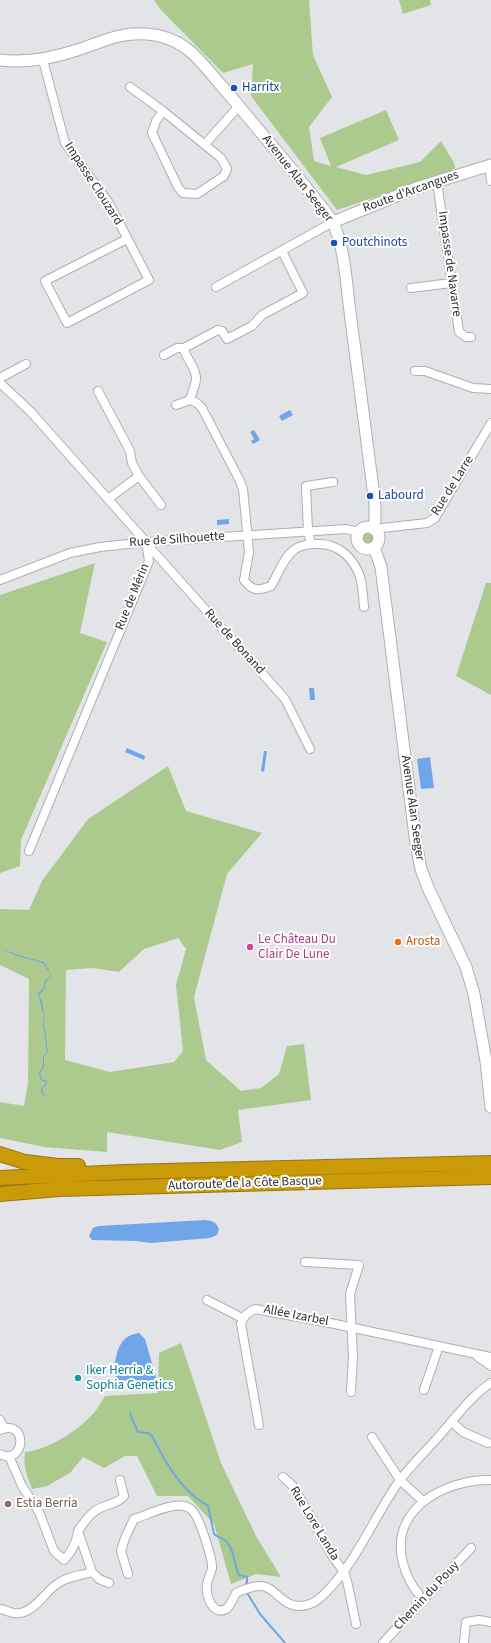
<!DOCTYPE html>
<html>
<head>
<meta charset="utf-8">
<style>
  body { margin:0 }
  canvas { display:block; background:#e3e4e8 }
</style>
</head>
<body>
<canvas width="491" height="1643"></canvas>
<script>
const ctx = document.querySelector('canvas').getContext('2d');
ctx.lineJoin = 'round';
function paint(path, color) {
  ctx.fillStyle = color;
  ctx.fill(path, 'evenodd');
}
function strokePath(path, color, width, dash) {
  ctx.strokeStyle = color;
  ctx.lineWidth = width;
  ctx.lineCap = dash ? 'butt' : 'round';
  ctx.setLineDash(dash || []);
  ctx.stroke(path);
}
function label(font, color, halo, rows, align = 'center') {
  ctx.font = font + ' "Source Sans 3",sans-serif';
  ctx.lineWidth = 4;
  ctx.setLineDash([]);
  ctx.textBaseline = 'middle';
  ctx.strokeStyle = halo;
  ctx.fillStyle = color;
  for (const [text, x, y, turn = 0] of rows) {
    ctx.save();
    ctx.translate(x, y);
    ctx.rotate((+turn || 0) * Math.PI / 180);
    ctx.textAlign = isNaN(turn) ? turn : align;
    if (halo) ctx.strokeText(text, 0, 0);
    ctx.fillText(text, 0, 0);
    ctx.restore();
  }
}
const green = new Path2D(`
  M154,0H309L313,55L332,97L309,127L314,161L331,166L320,138L386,110L399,140L336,167L366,175L420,162L441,141L454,163L455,168L448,173L337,210L251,96L253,64L223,73L161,10Z
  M399,0H430L431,5L403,14Z
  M360 538a8 8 0 1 1 16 0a8 8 0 1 1-16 0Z
  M95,563L80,633L107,642L21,840L20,866L0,873V595Z
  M486,583H491V695L456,676Z
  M168,766L186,811L262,833L227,874L194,997L206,1060L241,1091L261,1088L279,1074L287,1046L304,1044L311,1100L238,1110L242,1142L220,1150L107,1132V1152L44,1147L0,1138V1102L24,1106L28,1083L29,979L0,965V909L29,910L42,881L88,819ZM178,938L186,949L176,985L183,1051L174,1062L110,1072L65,1060L66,970L92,968L119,972L144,949Z
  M181,1343L221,1463L256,1536L281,1577L256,1574L231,1584L214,1524L188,1496H157L137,1456H125L104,1468L83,1457L70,1473L47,1486L32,1489C27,1476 23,1466 25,1452C47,1450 76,1432 91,1416C97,1410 101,1402 105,1396L158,1393L159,1353Z`);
const water = new Path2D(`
  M290,410L293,415L282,421L279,416Z
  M254,430L260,440L253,444L251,441L254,439L250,432Z
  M229,519V524L217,525V520Z
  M309,688H314L315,700H310Z
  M127,748L145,756L144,760L125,752Z
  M264,751H267L264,772L261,771Z
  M430,757L434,788L421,789L417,759Z
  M0,948L21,956L44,962L49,970L51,977L45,983V988L40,994L39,996C45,1002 43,1019 44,1027L45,1029L48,1052L44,1056V1066L40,1074L42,1079L47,1081L46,1086L42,1089L43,1093L48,1098L50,1109L48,1098L42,1094L41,1089L45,1085L46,1082L41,1080L39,1074L43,1065V1056L47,1052L44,1030L43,1028V1014L38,993L44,988V982L50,977V973L43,963L17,956Z
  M205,1220C213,1221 216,1222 219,1229L217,1235L210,1238L151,1243L136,1241L92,1240L89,1236L93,1228L98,1226Z
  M139,1333L145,1339L157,1381L118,1380L113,1373C117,1354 117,1336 139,1333Z`);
const stream = new Path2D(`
  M130,1413L132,1419L138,1432L148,1433L152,1436C166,1463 180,1490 208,1506L214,1534C218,1538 224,1538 227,1542C235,1552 234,1565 239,1575L247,1577V1582L244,1587
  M246,1591L260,1614L285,1643`);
const street = new Path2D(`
  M43,60L65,143L109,203L149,280L67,323L45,281L127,239
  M130,87L163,111L221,158L227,169L224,176L197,194L183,193L178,187L152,133L156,121L163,111
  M205,144L239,106
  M489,165L491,181
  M437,182L459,332L466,337H471
  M216,287L333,222
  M411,288L451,283
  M164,355L177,348H184
  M415,371H425L473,388L491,389
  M0,378L26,364
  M0,383L31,412L146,542L149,561L29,851
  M98,391L130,451L132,463L139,476L161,505
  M190,400C192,392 196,385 196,378C196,367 185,358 184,348L218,330L222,331L227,339L252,326L262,315L303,293L282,251
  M176,405L190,400L197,403L202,408L240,481L243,489L249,552L244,580C252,591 258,591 271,586C278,575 283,558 294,550C300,545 310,544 317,544C338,543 354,558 360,577C363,586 363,598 364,607
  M108,499L139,476
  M377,532L382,528L427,523L435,518L491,423
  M146,543L285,699L310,749
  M311,544L308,531L306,486L333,482
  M0,580L70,553L100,547L146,542L346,529L359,532
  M305,1262L359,1265L350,1294L353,1357L351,1392
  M207,1300L242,1318
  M478,1357L491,1366
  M424,1390L439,1346
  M0,1420L4,1428
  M452,1422L463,1432L488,1443
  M259,1425L241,1324C243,1316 248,1312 255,1309L335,1324L491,1357
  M0,1430C29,1418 25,1467 0,1454
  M372,1437L400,1480L423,1501
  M9,1456L22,1486L39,1512L54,1551L64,1560C72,1552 76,1544 78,1532
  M283,1477L293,1486L333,1557L344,1572L347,1581L356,1624
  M92,1572L99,1579L109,1583
  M128,1574L121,1551L125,1538L134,1519C147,1515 171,1503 184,1506C187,1506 193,1510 194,1513C200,1520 213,1560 212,1568C210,1577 205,1583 207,1592C208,1601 215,1615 226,1609C231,1606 233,1598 236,1593C243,1590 253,1585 262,1586C278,1588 284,1613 310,1604C319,1601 325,1593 331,1587C360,1555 375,1515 400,1480C412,1464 427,1450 440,1435C454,1419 474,1393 491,1383
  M418,1593C410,1584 406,1574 403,1563C389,1509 445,1479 491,1480
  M0,1609C9,1610 12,1616 24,1612C40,1606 47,1588 62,1581C71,1576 83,1575 92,1572L78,1531C83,1524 88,1516 95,1511C104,1504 117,1505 124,1496L120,1480
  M383,1643L471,1548
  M464,1643L466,1622L479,1620L491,1622`);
const secondary = new Path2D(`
  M0,60C27,63 51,59 77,50C103,42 118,32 147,34C161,35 175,40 186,48C199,58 209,71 219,83C234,100 248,117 262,134C278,152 293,171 308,190C316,200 325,210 332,221C344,244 346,278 349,304L375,504V520L373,529
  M333,222L416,188L491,165
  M357 538a11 11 0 1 1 22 0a11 11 0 1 1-22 0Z
  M374,547L381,567L416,844L421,869L429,890L466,967L474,994L486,1061L491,1107`);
const highway = new Path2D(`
  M0,1154L25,1162L58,1166H78
  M0,1178L124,1172L491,1163
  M0,1194L59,1189L491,1177`);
const markers = [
  [234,88,4,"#1a4fb4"],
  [334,243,4,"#1a4fb4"],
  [370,496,4,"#1a4fb4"],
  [398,942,4,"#e8710a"],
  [250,947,4,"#d1479c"],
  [78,1378,4,"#0f9aa8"],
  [8,1504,4,"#8d6e63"]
];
const transitNames = [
  ["Harritx",242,88],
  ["Poutchinots",342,243],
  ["Labourd",378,496]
];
const streetNames = [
  ["Avenue Alan Seeger",297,179,52],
  ["Impasse Clouzard",93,184,57],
  ["Route d'Arcangues",411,192,-20],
  ["Impasse de Navarre",449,264,82],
  ["Rue de Larre",453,486,-58],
  ["Rue de Silhouette",177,540,-4],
  ["Rue de Mérin",133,597,-68],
  ["Rue de Bonand",234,642,48],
  ["Avenue Alan Seeger",412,808,82],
  ["Autoroute de la Côte Basque",245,1184,-2],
  ["Allée Izarbel",296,1316,11],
  ["Rue Lore Landa",314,1524,59],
  ["Chemin du Pouy",427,1596,-47]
];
const hotelNames = [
  ["Le Château Du",258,940],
  ["Clair De Lune",258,955]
];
const foodNames = [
  ["Arosta",406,942]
];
const cultureNames = [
  ["Iker Herria &",86,1371],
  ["Sophia Genetics",86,1386]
];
const educationNames = [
  ["Estia Berria",16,1504]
];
paint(green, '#adca8e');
paint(water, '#71a5e9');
strokePath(stream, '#71a5e9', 2);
strokePath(street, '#aeafb2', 10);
strokePath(secondary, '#aeafb2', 13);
strokePath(highway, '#947516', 16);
strokePath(street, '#fff', 8);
strokePath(secondary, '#fff', 11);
strokePath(highway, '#cb9a08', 14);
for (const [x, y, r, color] of markers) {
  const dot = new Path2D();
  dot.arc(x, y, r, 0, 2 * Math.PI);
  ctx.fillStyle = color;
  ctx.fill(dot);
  strokePath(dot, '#fff', 1.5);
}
label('13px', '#164399', '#fff', transitNames, 'left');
label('13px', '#2f2f31', '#fff', streetNames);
label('13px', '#b23c85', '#fff', hotelNames, 'left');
label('13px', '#c56008', '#fff', foodNames, 'left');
label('13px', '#0d838f', '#fff', cultureNames, 'left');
label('13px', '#785e54', '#fff', educationNames, 'left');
</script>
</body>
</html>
